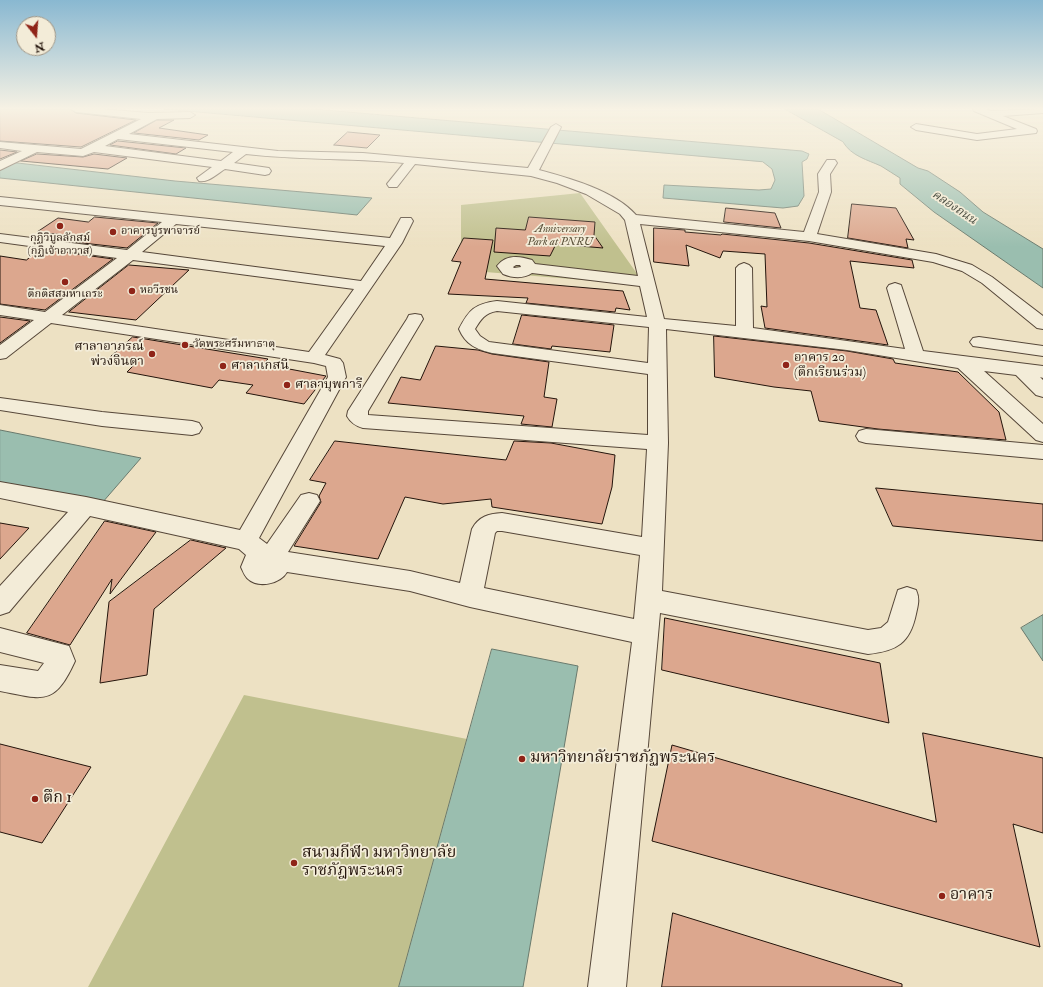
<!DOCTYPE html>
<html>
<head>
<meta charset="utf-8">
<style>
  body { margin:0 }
  #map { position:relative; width:1043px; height:987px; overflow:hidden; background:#ede1c3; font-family:"IM FELL Double Pica",serif }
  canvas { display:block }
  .north { position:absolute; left:16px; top:16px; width:40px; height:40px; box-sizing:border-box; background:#f3ecd8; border:1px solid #a09686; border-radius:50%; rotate:163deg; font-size:11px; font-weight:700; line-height:16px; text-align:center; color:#23140b }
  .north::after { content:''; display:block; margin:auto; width:14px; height:18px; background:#8f2418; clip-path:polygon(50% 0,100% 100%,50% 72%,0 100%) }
</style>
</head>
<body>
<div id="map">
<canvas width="1043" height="987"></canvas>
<div class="north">N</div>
</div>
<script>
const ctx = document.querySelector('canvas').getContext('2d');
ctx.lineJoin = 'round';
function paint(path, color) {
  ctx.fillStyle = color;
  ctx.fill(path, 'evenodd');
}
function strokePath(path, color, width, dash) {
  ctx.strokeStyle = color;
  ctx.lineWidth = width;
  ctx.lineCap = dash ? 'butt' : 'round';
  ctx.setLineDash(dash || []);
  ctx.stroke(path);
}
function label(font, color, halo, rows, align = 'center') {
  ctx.font = font + ' "IM FELL Double Pica","Noto Serif Thai",serif';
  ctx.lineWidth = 3.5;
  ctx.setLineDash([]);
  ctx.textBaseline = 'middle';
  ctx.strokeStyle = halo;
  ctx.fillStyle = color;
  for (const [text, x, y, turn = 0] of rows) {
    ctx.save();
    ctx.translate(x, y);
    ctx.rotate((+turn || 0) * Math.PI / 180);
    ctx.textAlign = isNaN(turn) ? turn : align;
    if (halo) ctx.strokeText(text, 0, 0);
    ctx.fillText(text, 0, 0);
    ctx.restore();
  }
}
const green = new Path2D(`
  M580,193L645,285L461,270V205Z
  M244,695L467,739L399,987H88Z`);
const water = new Path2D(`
  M164,109H313L802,151L809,154L807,159L802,162L804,196L798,206L783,208L663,198L664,185L759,190L771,189L775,180L772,169L763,162Z
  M785,109H818L918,168L928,171L960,192L983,212L1043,249V288L934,212L900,184V178C894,174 887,170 881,166C868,160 851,156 843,142Z
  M0,161L175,181L372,198L357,215L0,178Z
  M0,430L141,458L102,503L0,482Z
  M1043,615V661L1021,628Z
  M492,649L578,666L523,987H399Z`);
const building = new Path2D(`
  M0,109H70L76,113L136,120L81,147L0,141Z
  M157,120H174L159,128L208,135L199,140L134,133Z
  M348,132L380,135L367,148L334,145Z
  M118,141L186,148L176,154L110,145Z
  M0,150L17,152L0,159Z
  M37,154L83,157L94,154L127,158L108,169L21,161Z
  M852,204L896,208L914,240L906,239L908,248L848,238Z
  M726,208L775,213L781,228L724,222Z
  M95,217L158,223L127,248L56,240L64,235L37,232L58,218L88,222Z
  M529,217L595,222L594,235L603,248L556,244L550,256L494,252L496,228L525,230Z
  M654,228L685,230V232L721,235L722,234L809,243L912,260L914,268L850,261L860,308L876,310L888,345L765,328L761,306L767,307L765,254L723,251L720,258L686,245L689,266L654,262Z
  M464,238L493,240L485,279L623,291L630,310L616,308L615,312L526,303L528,298L448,294L461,262L452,261Z
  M41,249L113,259L45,310L0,304V256L26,260Z
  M129,265L189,270L136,320L69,312Z
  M522,315L614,325L610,352L552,346L551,349L513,344Z
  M0,317L30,321L0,343Z
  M714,336L847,351L893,359L895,363L958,372L999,412L1006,440L878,429L819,421L811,391L774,387L715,377Z
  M133,337L268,359L263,364L326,376L304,404L246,393L253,385L219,380L212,388L127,372L134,365L106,361Z
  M436,346L478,350L492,354L549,362L544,397L557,399L552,427L521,424L524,416L388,403L401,377L420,380Z
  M335,441L506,460L514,441L551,443L615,455L612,487L602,524L492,507L491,499L443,504L405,497L378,559L294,546L321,502L319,496L326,483L310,480Z
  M876,488L1043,504V541L893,526Z
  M105,521L156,532L110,594L112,579L70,645L27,633Z
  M0,523L29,528L0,559Z
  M191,540L226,548L154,609L147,675L100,683L109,602Z
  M665,618L880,663L889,723L662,670Z
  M923,733L1043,758V833L1013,824L1040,947L652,841L672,745L936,822Z
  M0,744L91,767L42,843L0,832Z
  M673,913L902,984V987H662Z`);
const minor = new Path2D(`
  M71,109H101L149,113L190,112L195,115L190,118L157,119L129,134L278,151L363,153L528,168L551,127L556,124L561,127L539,170C569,178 615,191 636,215L804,232L819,192L818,174L827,160H835L837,163L830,174L831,192L817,234L936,254L972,265L992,277L1043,316V329L1037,328L982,283L962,271L933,262L809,241L640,224L664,319L736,326V268L739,265L744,263L749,265L752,268L753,328L905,349L887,288L889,285L895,283L901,285L923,351L1043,366V378L1040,377L1043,380V397L1036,395L1016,375L984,371L1043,424V442L1036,440L958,368L847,350L666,329L668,443L662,591L868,630L881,628L888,622L898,590L907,587L916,590C920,599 918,605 916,614C910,643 897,651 868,654L660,613L626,987H588L632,642L470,607L410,591L287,572C280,584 258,589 247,578C244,575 243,571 241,567L246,555L239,549L90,516L9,612L0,615V586L68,512L0,498V482L86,497L240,530L328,377L326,366L314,363L51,323L6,358L0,359V345L34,320L0,315V305L45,312L117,258L0,242V234L127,250L162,222L0,205V197L390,238L401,218H411L413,221L402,243L325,355L340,359L343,363L346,377L259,538L267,544L301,495L309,493L317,495L320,501L288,552L410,571L460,583L472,529C479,516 489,514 502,513L642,537L647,449L363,428C356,426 351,423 347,416L348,411L407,319L409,315L415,314L421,315L423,319L368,411V415L648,435V374L492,353C476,349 466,345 459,329C469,310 474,304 497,301L647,317L640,286L532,273C523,279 513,278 503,274L497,266C506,254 520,256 532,260L535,264L638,276L625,220L620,214L586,194L557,183L531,176L415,164L397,187H389L387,184L404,163C351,158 298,160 246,154L234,163L269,168L271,171L269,174L265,175L225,169C217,174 208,183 199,181L197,178L212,167L94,152L83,156L37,152L0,170V161L22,151L0,148V142L81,149L141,119L76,112ZM118,139L233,152L221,161L105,146ZM176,224L385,246L361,281L142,252ZM133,260L354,289L309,352L62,315ZM516,265H520L521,267L514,268L513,267ZM497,311L649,327L648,363L489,342L480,336L475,329C481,319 485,313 497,311ZM497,531H502L640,555L634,619L484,588L495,533Z
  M973,109H986L991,111L1043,109V113L1003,116L1036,129L1037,131L1036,133L977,140L916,130L911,127L916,124L977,134L1017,129L974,111Z
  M979,337L1043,346V356L973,346L970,342L973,338Z
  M0,398L102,412L192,421L199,423L202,428L199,433L192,435L102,426L0,410Z
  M866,429L1043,445V459L866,443L859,441L856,436L859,431Z
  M0,628L69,646L75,661C54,707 43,699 0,691V665L38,671L44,663L0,652Z`);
const markers = [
  [60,226,4,"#8f2418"],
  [113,232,4,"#8f2418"],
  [65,282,4,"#8f2418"],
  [132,291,4,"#8f2418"],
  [185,345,4,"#8f2418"],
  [152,354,4,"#8f2418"],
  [786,365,4,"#8f2418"],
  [223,366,4,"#8f2418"],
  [287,385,4,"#8f2418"],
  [522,759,4,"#8f2418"],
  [35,799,4,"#8f2418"],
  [294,863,4,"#8f2418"],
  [942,896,4,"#8f2418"]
];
const farParknames = [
  ["Anniversary",560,230],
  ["Park at PNRU",560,243]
];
const farPoinames = [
  ["อาคารบูรพาจารย์",121,232],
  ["กุฏิวิบูลลักสม์",60,239,"center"],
  ["(กุฏิเจ้าอาวาส)",60,252,"center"],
  ["หอวีรชน",140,291],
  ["ตึกติสสมหาเถระ",65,295,"center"],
  ["วัดพระศรีมหาธาตุ",193,345]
];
const farWaternames = [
  ["คลองถนน",954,208,34]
];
const poiNames = [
  ["ศาลาอาภรณ์",144,347,"right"],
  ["พ่วงจินดา",144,362,"right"],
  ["อาคาร 20",794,358],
  ["(ตึกเรียนร่วม)",794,373],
  ["ศาลาเกสนี",231,366],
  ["ศาลาบุพการี",295,385]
];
const nearPoinames = [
  ["มหาวิทยาลัยราชภัฏพระนคร",530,759],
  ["ตึก 1",43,799],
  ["สนามกีฬา มหาวิทยาลัย",302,854],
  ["ราชภัฎพระนคร",302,872],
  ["อาคาร",950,896]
];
paint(green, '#c0c08e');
paint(water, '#9abeaf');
strokePath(water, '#6a7a6d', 1);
paint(building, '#dca78e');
strokePath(building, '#23140b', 1);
strokePath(minor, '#564739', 2);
paint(minor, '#f3ecd8');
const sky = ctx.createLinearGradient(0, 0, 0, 247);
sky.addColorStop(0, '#89b8d1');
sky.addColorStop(0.44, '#f7f2e4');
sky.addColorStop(1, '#f7f2e400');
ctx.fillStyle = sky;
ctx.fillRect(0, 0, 1043, 247);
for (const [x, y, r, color] of markers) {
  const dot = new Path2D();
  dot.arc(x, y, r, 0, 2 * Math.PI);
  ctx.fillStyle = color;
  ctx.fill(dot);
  strokePath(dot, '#f3ecd8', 1.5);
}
label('italic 11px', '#5a5039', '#f3ecd8', farParknames);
label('11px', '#23140b', '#f3ecd8', farPoinames, 'left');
label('italic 12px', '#4d5044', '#f3ecd8', farWaternames);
label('13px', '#23140b', '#f3ecd8', poiNames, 'left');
label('16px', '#23140b', '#f3ecd8', nearPoinames, 'left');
</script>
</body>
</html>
